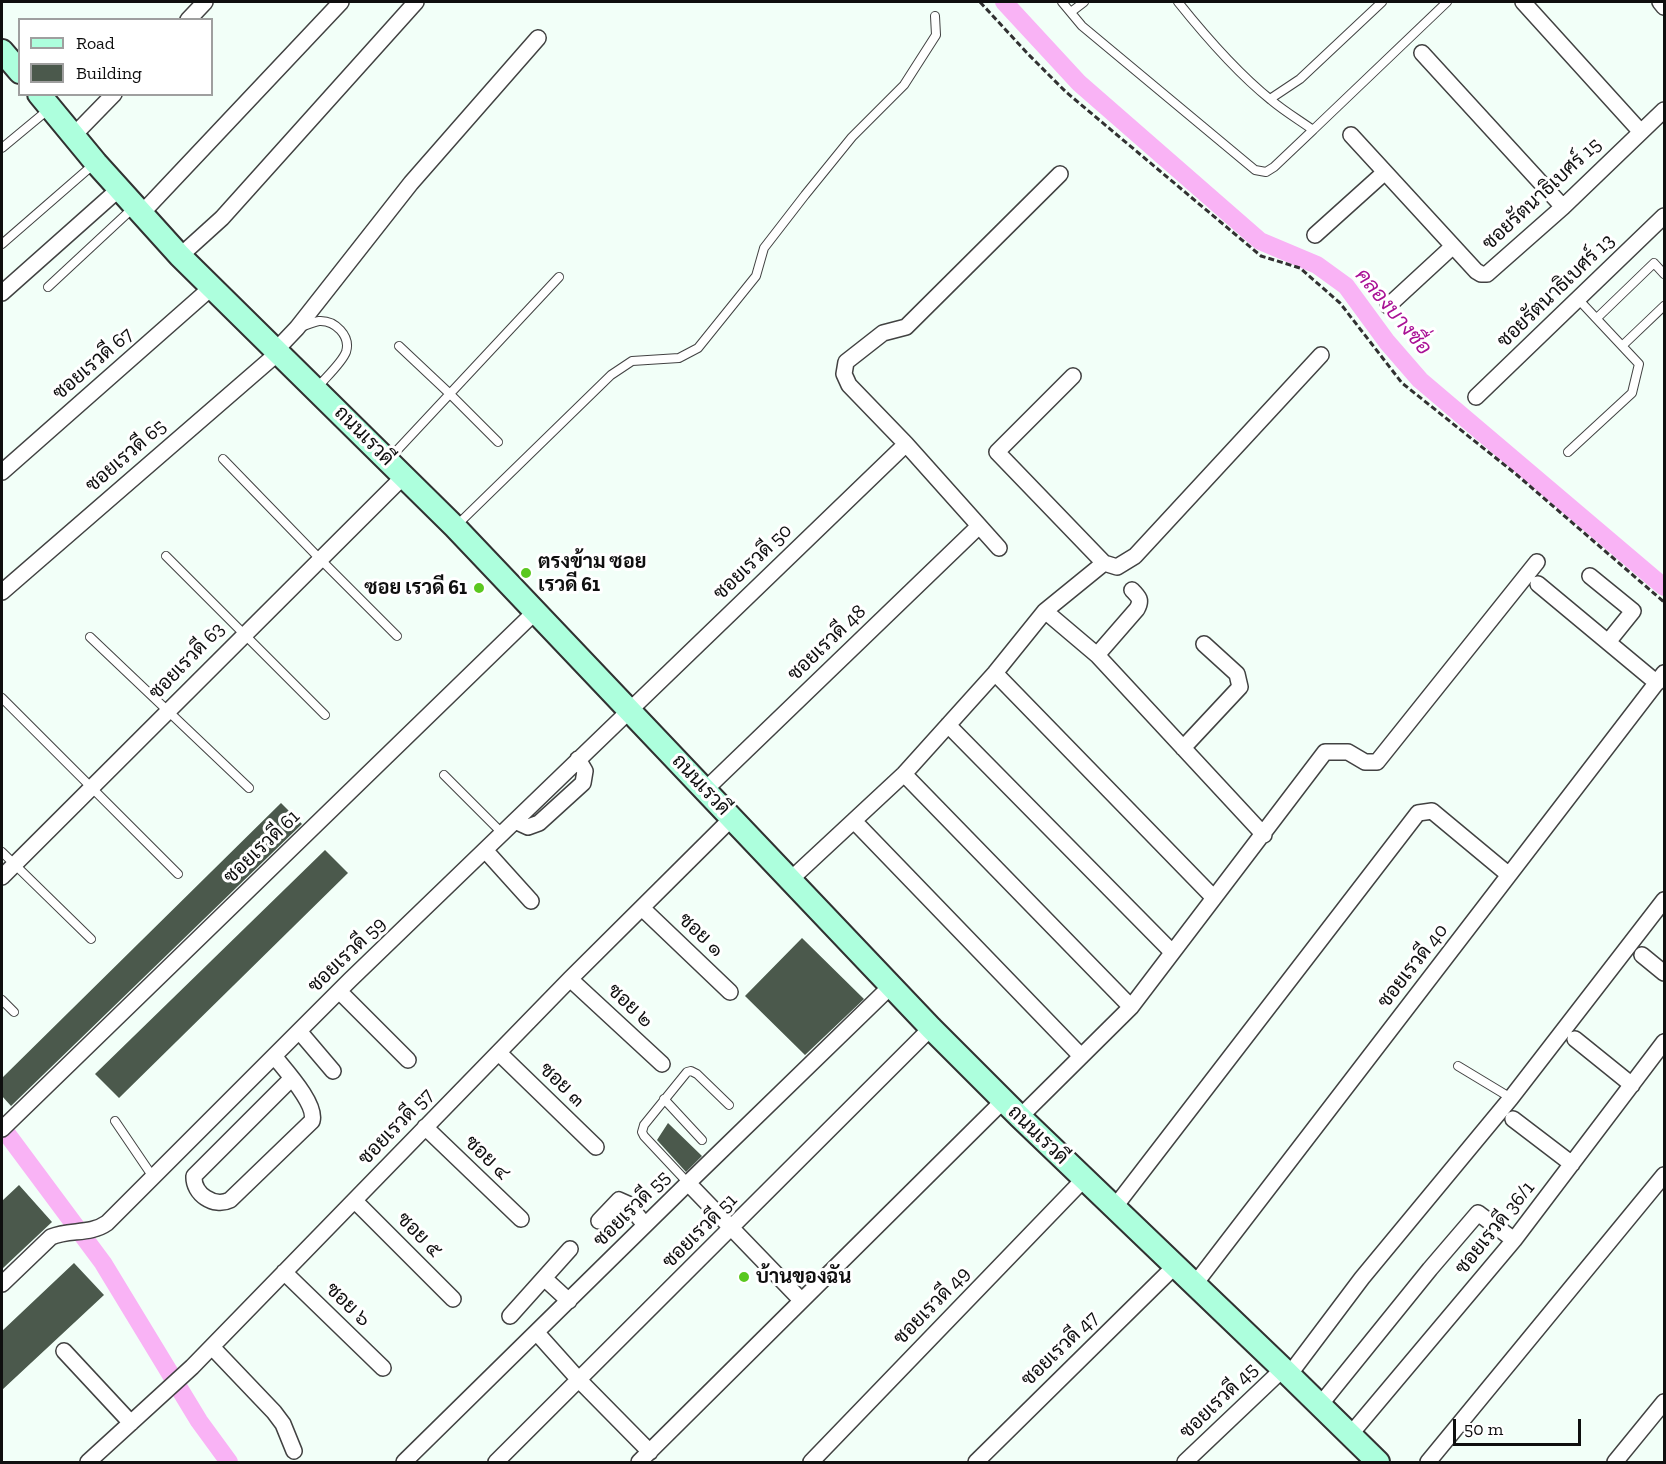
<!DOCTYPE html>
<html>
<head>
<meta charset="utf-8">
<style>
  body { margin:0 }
  #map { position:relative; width:1666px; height:1464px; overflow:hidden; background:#f2fff8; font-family:"Zilla Slab",serif }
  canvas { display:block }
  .frame { position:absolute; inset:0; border:3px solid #0f0f0f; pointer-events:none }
  .legend { position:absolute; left:18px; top:18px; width:195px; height:78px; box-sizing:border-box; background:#fff; border:2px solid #9f9f9f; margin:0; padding:8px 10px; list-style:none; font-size:18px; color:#0f0f0f }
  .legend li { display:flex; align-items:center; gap:12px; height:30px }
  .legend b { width:30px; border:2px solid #9f9f9f }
  .scale { position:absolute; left:1453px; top:1419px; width:128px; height:27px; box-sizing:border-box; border:3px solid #0f0f0f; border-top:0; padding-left:8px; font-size:18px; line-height:21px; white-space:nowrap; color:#0f0f0f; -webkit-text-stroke:4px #fff; paint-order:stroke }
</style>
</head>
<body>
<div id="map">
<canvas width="1666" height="1464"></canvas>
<div class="frame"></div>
<ul class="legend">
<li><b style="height:8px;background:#adffdd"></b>Road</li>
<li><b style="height:16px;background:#4b594c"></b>Building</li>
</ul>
<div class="scale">50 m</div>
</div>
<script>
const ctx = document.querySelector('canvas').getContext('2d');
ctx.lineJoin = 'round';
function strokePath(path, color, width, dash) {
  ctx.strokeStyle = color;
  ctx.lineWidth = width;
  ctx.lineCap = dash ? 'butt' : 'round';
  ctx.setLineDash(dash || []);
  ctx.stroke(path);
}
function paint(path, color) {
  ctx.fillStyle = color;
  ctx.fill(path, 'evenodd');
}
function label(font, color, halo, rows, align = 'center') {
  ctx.font = font + ' "Zilla Slab",Sarabun,serif';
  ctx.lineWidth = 6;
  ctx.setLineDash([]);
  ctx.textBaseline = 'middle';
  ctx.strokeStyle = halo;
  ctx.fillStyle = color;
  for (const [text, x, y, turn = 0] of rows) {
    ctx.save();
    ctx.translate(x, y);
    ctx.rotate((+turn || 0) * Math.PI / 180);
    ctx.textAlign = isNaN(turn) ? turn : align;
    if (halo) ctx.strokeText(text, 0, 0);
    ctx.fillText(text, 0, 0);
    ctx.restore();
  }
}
const canal = new Path2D(`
  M1004,2L1079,83L1260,241L1317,265L1346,286L1387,342L1420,380L1664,587
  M2,1127L103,1263L199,1421L229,1462`);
const building = new Path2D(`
  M281,803L302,824L11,1106L2,1096V1078Z
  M325,850L348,873L119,1098L95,1074Z
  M802,938L864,999L805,1055L745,996Z
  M668,1123L702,1156L686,1172L657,1140Z
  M19,1185L52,1222L2,1269V1201Z
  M74,1263L104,1295L2,1390V1331Z`);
const path = new Path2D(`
  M980,2L1028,54L1066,92L1261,256L1300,268L1340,303L1402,383L1517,475L1664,602`);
const lane = new Path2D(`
  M1062,2L1082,26L1255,170L1266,172L1274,167L1313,130
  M1178,2C1206,37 1236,72 1271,100C1284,111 1299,120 1313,130L1447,2
  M1071,12L1084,2
  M1270,99L1300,79L1382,2
  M2,148L49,109
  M2,244L94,164
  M48,287L133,208
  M1597,318L1654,263L1664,274
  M301,327C307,325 313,322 319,321C335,320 351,336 346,352C342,363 324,379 316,389
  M399,346L450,394L498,442
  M1622,346L1664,306
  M1568,452L1632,393L1639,364L1578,299
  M223,459L320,559L397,636
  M388,460L559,277
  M456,526L611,375L632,361L679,358L698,348L756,276L764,248L805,195L852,137L904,85L936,35L935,16
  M166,556L325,715
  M90,637L249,788
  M2,698L178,874
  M444,775L502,833
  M2,852L91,939
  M2,1000L14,1012
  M1458,1066L1511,1098
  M664,1099L702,1140
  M115,1121L153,1177
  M688,1183L644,1136L642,1132L644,1125L687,1072L691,1071L697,1074L729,1105`);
const street = new Path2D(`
  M1523,2L1640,131
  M1660,2L1664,7
  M188,20L205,2
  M1422,53L1563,207
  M1351,135L1476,271L1481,274H1487L1563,207L1664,110
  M73,136L114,94
  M141,214L341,2
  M1315,235L1385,172
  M180,256L222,218L416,2
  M2,293L119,189
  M1388,306L1452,247
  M277,349L297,328L411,183L538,38
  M1073,376L997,452L1104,563L1117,567L1135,556L1321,355
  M1476,397L1664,216
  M2,472L212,287
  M999,548L906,444L849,385L844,374L846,362L883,333L906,327L1060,174
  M1590,576L1633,611L1608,642
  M1538,584L1657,683
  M2,592L279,352
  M1045,611L1097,655L1264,835
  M1097,655L1137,609C1142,600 1139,597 1132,590
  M995,673L1214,898
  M948,725L1172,952
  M1183,748L1240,687L1237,674L1204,644
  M904,774L1131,1007
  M706,789L978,527
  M515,821L528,827L539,823L583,783L585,771L578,759
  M854,821L1080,1055
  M485,850L531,901
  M2,877L404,476
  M790,880L904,774L995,673L1045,611L1104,563
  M642,908L730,992
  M1642,955L1664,973
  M570,979L662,1064
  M339,991L408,1060
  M299,1031L333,1071
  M1575,1039L1632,1085
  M499,1053L596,1147
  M274,1056C285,1070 317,1104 312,1121L230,1200C214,1208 193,1194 194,1176L291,1079
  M1020,1117L1131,1007L1325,752H1348L1365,762H1377L1537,562
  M1513,1119L1572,1164
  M425,1127L521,1219
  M2,1129L536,611
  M688,1183L801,1300
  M355,1201L453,1299
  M1114,1208L1418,813L1432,811L1509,875
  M599,1221L619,1200L628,1204L645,1225
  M284,1272L383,1368
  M544,1278L570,1249
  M2,1284L51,1237C70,1229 90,1235 107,1223L350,980L906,444
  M1195,1284L1664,673
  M510,1316L544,1278L569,1301
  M537,1333L580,1381L650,1452
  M212,1347L274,1412L283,1424L294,1451
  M64,1351L131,1423
  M1289,1375L1362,1278L1511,1098L1664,900
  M1320,1405L1430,1269L1478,1213L1514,1240
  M1350,1435L1514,1240L1664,1042
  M88,1462L192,1367L570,979L732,818
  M404,1462L688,1183L891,986
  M496,1462L931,1028
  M639,1462L1003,1101
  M811,1462L1084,1179
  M976,1462L1175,1266
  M1185,1462L1283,1369
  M1428,1462L1664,1175
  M1615,1462L1664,1402`);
const secondary = new Path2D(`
  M2,51L20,72
  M39,94L96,163L180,256L455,527L931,1028L1020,1117L1283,1369L1378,1462`);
const markers = [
  [526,573,6,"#5ac81f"],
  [479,588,6,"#5ac81f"],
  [744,1277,6,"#5ac81f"]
];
const streetNames = [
  ["ซอยรัตนาธิเบศร์ 15",1542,194,-43],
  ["ซอยรัตนาธิเบศร์ 13",1556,291,-44],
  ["ซอยเรวดี 67",93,364,-41],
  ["ถนนเรวดี",364,436,45],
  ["ซอยเรวดี 65",126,456,-41],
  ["ซอยเรวดี 50",753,562,-44],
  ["ซอยเรวดี 48",827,643,-44],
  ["ซอยเรวดี 63",187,661,-46],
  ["ถนนเรวดี",701,785,47],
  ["ซอยเรวดี 61",262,847,-44],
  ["ซอย ๑",701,935,43],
  ["ซอยเรวดี 59",347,955,-44],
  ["ซอยเรวดี 40",1413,966,-52],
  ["ซอย ๒",630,1006,43],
  ["ซอย ๓",562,1085,44],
  ["ซอยเรวดี 57",396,1127,-46],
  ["ถนนเรวดี",1038,1135,44],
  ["ซอย ๔",487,1158,44],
  ["ซอยเรวดี 55",632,1209,-45],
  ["ซอยเรวดี 36/1",1495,1228,-51],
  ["ซอยเรวดี 51",700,1231,-45],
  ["ซอย ๕",419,1235,45],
  ["ซอย ๖",348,1305,44],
  ["ซอยเรวดี 49",932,1306,-46],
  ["ซอยเรวดี 47",1060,1349,-44],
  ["ซอยเรวดี 45",1219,1401,-44]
];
const poiNames = [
  ["ตรงข้าม ซอย",538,562],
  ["เรวดี 61",538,585],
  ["ซอย เรวดี 61",467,588,"right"],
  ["บ้านของฉัน",756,1277]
];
const waterNames = [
  ["คลองบางซื่อ",1393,312,50]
];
strokePath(canal, '#f9b3f5', 18);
paint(building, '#4b594c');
strokePath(lane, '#424242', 10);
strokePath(street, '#424242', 18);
strokePath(secondary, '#313131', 26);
strokePath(path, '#313131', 3, [6, 3]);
strokePath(lane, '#fff', 8);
strokePath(street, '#fff', 15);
strokePath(secondary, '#adffdd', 22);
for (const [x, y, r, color] of markers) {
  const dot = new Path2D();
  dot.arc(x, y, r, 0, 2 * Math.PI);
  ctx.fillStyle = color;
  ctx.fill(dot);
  strokePath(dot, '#fff', 2);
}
label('20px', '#0f0f0f', '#fff', streetNames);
label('bold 20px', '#0f0f0f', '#fff', poiNames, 'left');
label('italic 21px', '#a91195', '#fff', waterNames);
</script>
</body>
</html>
